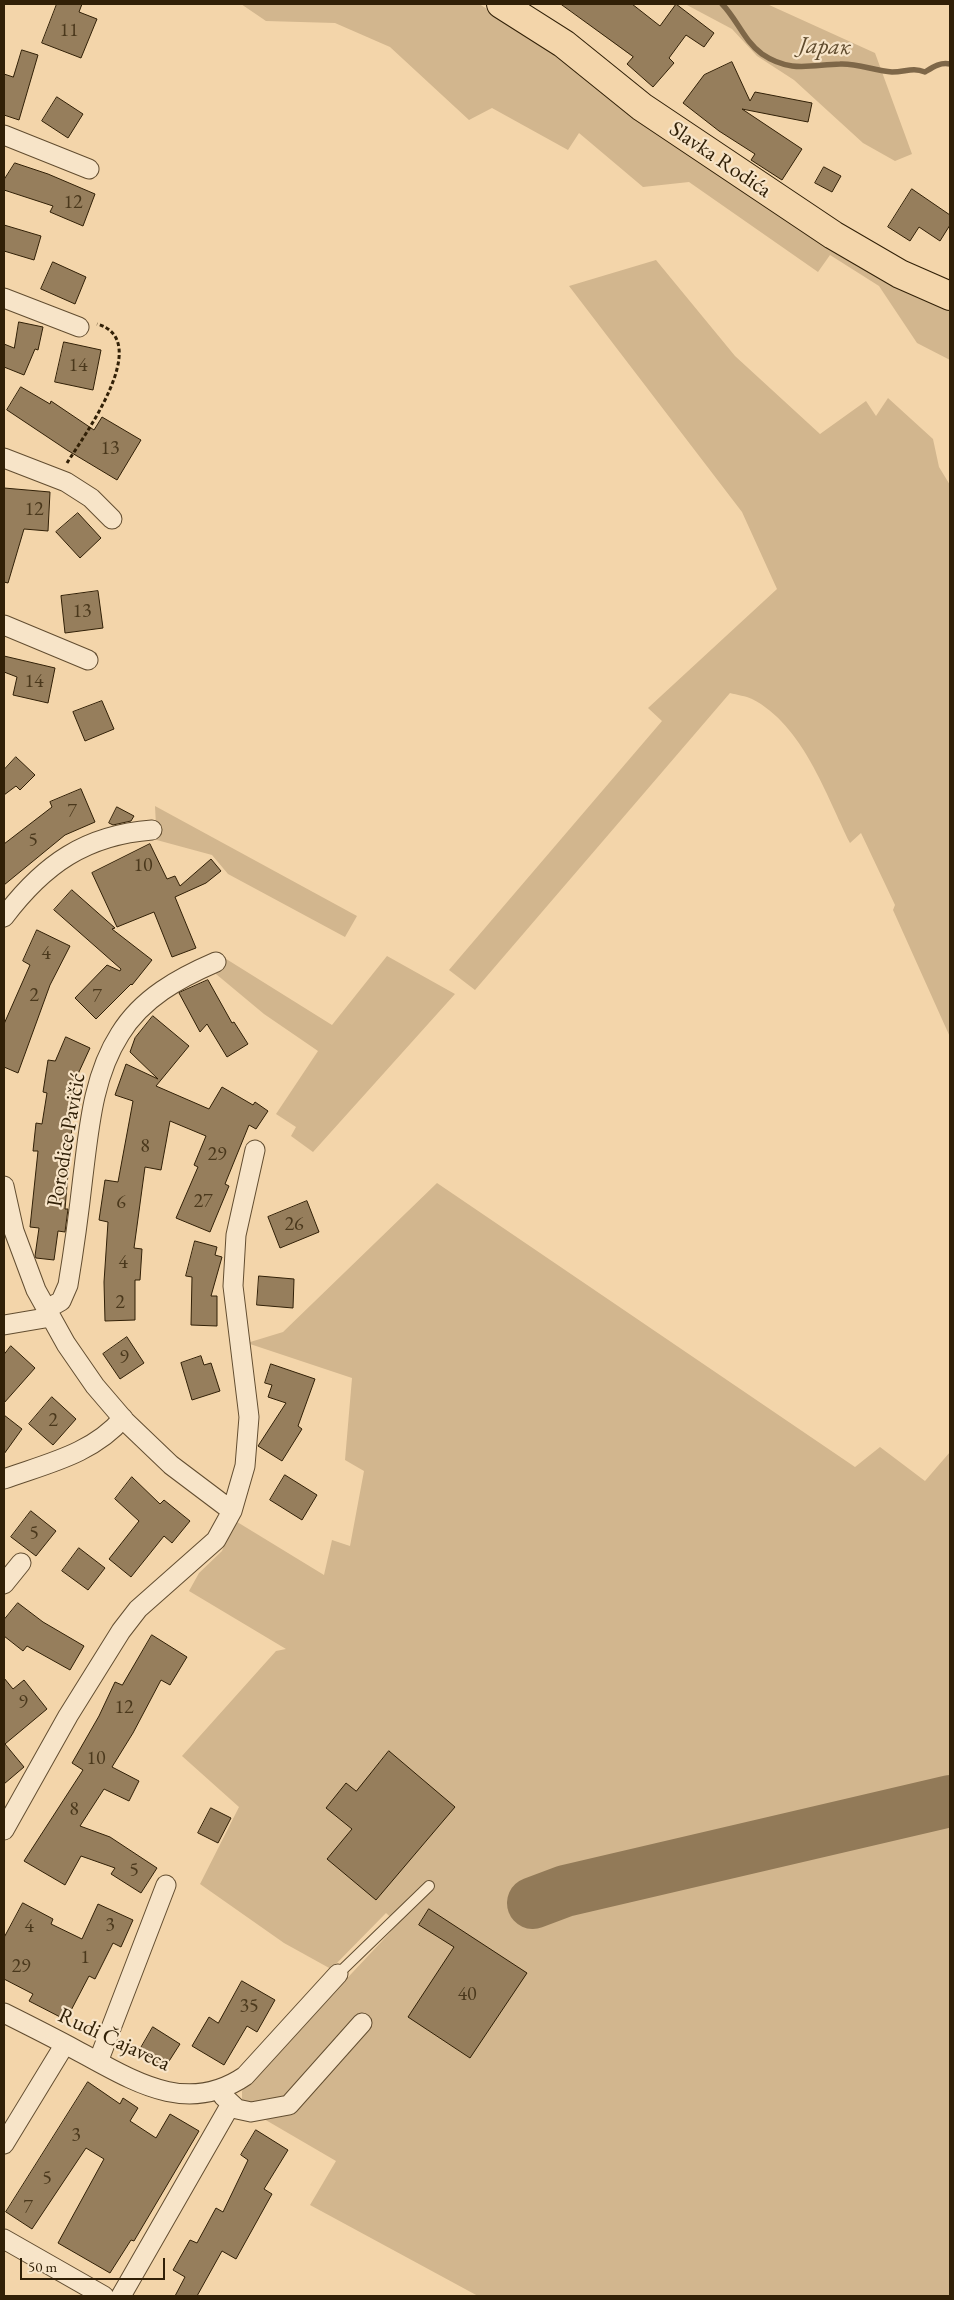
<!DOCTYPE html>
<html>
<head>
<meta charset="utf-8">
<style>
  body { margin:0 }
  #map { position:relative; width:954px; height:2300px; overflow:hidden; background:#f3d5aa; font-family:"EB Garamond",serif }
  canvas { display:block }
  .frame { position:absolute; inset:0; border:5px solid #312007; pointer-events:none }
  .scale { position:absolute; left:20px; top:2258px; width:145px; height:22px; box-sizing:border-box; border:2px solid #312007; border-top:0; padding-left:6px; font-size:15px; line-height:18px; white-space:nowrap; color:#312007; -webkit-text-stroke:4px #f7e4c8; paint-order:stroke }
</style>
</head>
<body>
<div id="map">
<canvas width="954" height="2300"></canvas>
<div class="frame"></div>
<div class="scale">50 m</div>
</div>
<script>
const ctx = document.querySelector('canvas').getContext('2d');
ctx.lineJoin = 'round';
function paint(path, color) {
  ctx.fillStyle = color;
  ctx.fill(path, 'evenodd');
}
function strokePath(path, color, width, dash) {
  ctx.strokeStyle = color;
  ctx.lineWidth = width;
  ctx.lineCap = dash ? 'butt' : 'round';
  ctx.setLineDash(dash || []);
  ctx.stroke(path);
}
function label(font, color, halo, rows, align = 'center') {
  ctx.font = font + ' "EB Garamond",serif';
  ctx.lineWidth = 4.5;
  ctx.setLineDash([]);
  ctx.textBaseline = 'middle';
  ctx.strokeStyle = halo;
  ctx.fillStyle = color;
  for (const [text, x, y, turn = 0] of rows) {
    ctx.save();
    ctx.translate(x, y);
    ctx.rotate((+turn || 0) * Math.PI / 180);
    ctx.textAlign = isNaN(turn) ? turn : align;
    if (halo) ctx.strokeText(text, 0, 0);
    ctx.fillText(text, 0, 0);
    ctx.restore();
  }
}
const green = new Path2D(`
  M241,4H479L529,34L723,178L829,249L898,286L950,306V360L917,343L879,286L830,255L818,272L689,182L643,187L579,133L568,150L492,108L469,120L390,47L335,23L266,21Z
  M685,4H767L875,53L912,154L895,161L863,143L794,80L757,56L732,29Z
  M656,260L735,356L820,434L866,401L876,416L888,398L933,439L939,467L950,485V1037L893,910L895,905L861,833L850,843C826,795 803,725 752,699C746,696 737,695 730,693L475,990L449,970L662,721L648,708L777,589L742,512L569,286Z
  M155,806L357,916L345,937L228,874L212,855L153,839L156,826Z
  M215,952L332,1025L387,956L455,994L313,1152L291,1136L296,1127L276,1114L318,1051L264,1014L216,974L213,957Z
  M437,1183L855,1467L880,1447L925,1481L950,1452V2296H478L310,2205L336,2161L264,2119L242,2100V2091L245,2087L398,1924L386,1913L331,1969L284,1943L200,1884L239,1807L182,1756L276,1651L286,1649L189,1591L199,1573L222,1551L228,1536L229,1517L324,1575L332,1540L350,1546L364,1471L345,1460L352,1378L247,1343L283,1332Z`);
const stream = new Path2D(`
  M722,4C737,19 744,41 762,54C790,73 810,65 840,64C857,63 875,71 892,72C906,72 912,67 925,72C933,67 940,62 950,64`);
const taxiway = new Path2D(`
  M533,1903L565,1891L950,1801`);
const building = new Path2D(`
  M57,4H82L79,12L97,19L81,58L42,43Z
  M561,4H632L660,26L676,4L714,33L704,47L686,35L669,58L674,63L653,87L627,64L633,57Z
  M22,50L38,55L19,120L4,115V74L13,77Z
  M732,62L750,101L755,92L812,103L808,122L742,109L802,149L782,180L751,160L755,154L719,131L683,103L704,75Z
  M57,97L83,114L68,138L42,121Z
  M15,163L48,174L95,194L83,226L50,212L53,206L4,190V180Z
  M824,167L841,176L832,192L815,183Z
  M912,189L950,215V225L940,241L919,227L910,241L888,227Z
  M4,225L41,236L34,260L4,251Z
  M53,262L86,277L75,304L41,289Z
  M19,322L43,327L38,350L35,349L24,375L4,367V344L14,348Z
  M64,342L101,350L93,390L55,382Z
  M21,387L50,404L51,401L94,430L102,417L141,440L117,480L67,450L7,410Z
  M4,488L50,492L48,531L24,529L8,583L4,582Z
  M78,513L101,538L80,558L56,532Z
  M98,591L103,628L65,633L61,596Z
  M4,656L55,668L48,703L13,695L17,677L4,672Z
  M102,701L114,729L85,741L73,712Z
  M16,757L35,775L20,790L16,786L4,795V770Z
  M81,789L95,822L65,835L4,885V844L52,807L50,802Z
  M117,807L134,816L131,821L113,825L109,823Z
  M150,844L167,879L175,876L180,886L211,859L221,871L206,883L175,897L196,948L172,957L154,912L117,927L92,873Z
  M72,890L115,928L112,929L152,960L132,985L131,984L96,1019L75,998L107,965L120,971L121,969L54,910Z
  M37,930L70,946L50,985L18,1073L4,1067V1024L30,965L23,961Z
  M208,980L232,1023L234,1022L248,1044L227,1057L207,1024L200,1032L179,993Z
  M153,1016L189,1046L156,1086L209,1109L222,1087L253,1105L255,1102L268,1111L256,1129L249,1125L225,1184L229,1186L210,1232L176,1218L198,1167L194,1165L206,1136L170,1121L161,1170L145,1167L134,1248L142,1249L140,1280H135V1320L105,1321L104,1282L108,1222L99,1220L105,1180L118,1182L133,1101L115,1095L126,1064L158,1079L130,1052L135,1038Z
  M66,1037L90,1048L78,1074L75,1097L71,1096L67,1127H72L65,1209H68L65,1232L58,1231L54,1260L36,1258L35,1256L39,1228L30,1227L38,1151H33L36,1123L42,1124L47,1093L43,1092L48,1060L55,1061Z
  M307,1201L319,1232L280,1248L268,1217Z
  M195,1241L217,1247L215,1255L222,1257L211,1296H217V1326L191,1325L192,1277L186,1276Z
  M259,1276L294,1279L293,1308L257,1305Z
  M127,1337L144,1363L120,1379L103,1354Z
  M11,1346L35,1368L4,1403V1355Z
  M201,1356L204,1365L211,1363L220,1391L192,1400L181,1363Z
  M271,1364L315,1379L298,1426L302,1429L282,1461L258,1446L286,1403L268,1397L272,1385L265,1383Z
  M52,1397L76,1419L53,1445L29,1424Z
  M4,1415L22,1429L4,1454Z
  M285,1475L317,1495L302,1520L270,1500Z
  M132,1477L160,1504L164,1500L190,1521L172,1543L164,1536L131,1577L109,1559L139,1521L115,1499Z
  M31,1511L56,1531L36,1556L11,1537Z
  M79,1548L105,1568L88,1590L62,1571Z
  M18,1603L43,1622L84,1646L70,1670L27,1646L23,1651L4,1636V1620Z
  M152,1635L187,1657L170,1685L161,1680L133,1733L112,1767L139,1781L129,1801L104,1789L80,1826L110,1837L157,1868L141,1893L111,1874L115,1868L81,1856L65,1885L24,1861L83,1770L72,1763L99,1716L115,1682L122,1685Z
  M4,1678L13,1689L24,1680L47,1709L5,1744L24,1767L4,1784Z
  M389,1751L455,1807L376,1900L327,1859L352,1829L326,1808L346,1783L356,1791Z
  M211,1808L231,1818L218,1843L198,1833Z
  M23,1903L53,1919L51,1924L82,1939L98,1904L133,1920L121,1947L113,1943L95,1979L89,1976L66,2020L29,2001L33,1994L4,1979V1938Z
  M429,1909L527,1973L470,2058L408,2017L454,1947L419,1925Z
  M242,1981L275,2000L257,2032L247,2026L224,2065L192,2046L209,2017L218,2023Z
  M153,2027L180,2044L164,2069L138,2053Z
  M88,2082L120,2104L123,2098L138,2108L130,2121L156,2138L170,2114L199,2131L134,2241L131,2240L110,2273L58,2243L104,2159L86,2148L32,2229L6,2212Z
  M256,2130L288,2150L264,2189L272,2194L236,2259L222,2251L197,2296H175L185,2277L173,2270L190,2240L197,2243L216,2208L223,2212L248,2160L241,2155Z`);
const path = new Path2D(`
  M67,463C83,437 155,340 97,324`);
const lane = new Path2D(`
  M338,1974L429,1886`);
const street = new Path2D(`
  M4,135L89,169
  M4,298L79,327
  M4,458L66,482L91,498L112,519
  M4,625L88,660
  M4,917C44,864 86,835 152,830
  M4,1186L14,1231L36,1290L66,1344L95,1386L125,1421L171,1465L232,1511
  M47,1309L61,1301L68,1285C74,1249 79,1212 83,1176C89,1128 93,1076 120,1034C142,998 179,978 216,962
  M4,1325L51,1317
  M4,1479C45,1464 93,1454 123,1418
  M4,1584L21,1563
  M4,1830L68,1716L121,1631L138,1609L216,1540L232,1511L245,1466L249,1417L233,1286L236,1235L255,1150
  M4,2013C28,2025 52,2037 76,2050C131,2079 185,2117 245,2076L338,1974
  M98,2062L166,1885
  M223,2096L237,2109L251,2112L289,2105L362,2023
  M4,2144L65,2044
  M4,2239L104,2296
  M121,2296L231,2104`);
const primary = new Path2D(`
  M501,4L564,44L642,107L833,235L900,274L950,296`);
const numberNames = [
  ["11",69,31],
  ["12",73,203],
  ["14",78,366],
  ["13",110,449],
  ["12",34,510],
  ["13",82,612],
  ["14",34,682],
  ["7",72,812],
  ["5",33,841],
  ["10",143,866],
  ["4",46,954],
  ["2",34,996],
  ["7",97,997],
  ["8",145,1147],
  ["29",217,1155],
  ["27",203,1202],
  ["6",121,1203],
  ["26",294,1225],
  ["4",123,1263],
  ["2",120,1303],
  ["9",124,1358],
  ["2",53,1421],
  ["5",34,1534],
  ["9",23,1703],
  ["12",124,1708],
  ["10",96,1759],
  ["8",74,1810],
  ["5",134,1871],
  ["3",110,1926],
  ["4",29,1927],
  ["1",85,1958],
  ["29",21,1967],
  ["40",467,1995],
  ["35",249,2007],
  ["3",76,2136],
  ["5",47,2179],
  ["7",28,2208]
];
const streetNames = [
  ["Slavka Rodića",720,160,34],
  ["Porodice Pavičić",67,1140,-80],
  ["Rudi Čajaveca",114,2040,25]
];
const waterNames = [
  ["Јарак",825,47,2]
];
paint(green, '#d2b68e');
strokePath(stream, '#7e6748', 5.5);
strokePath(taxiway, '#927a58', 52);
paint(building, '#967e5c');
strokePath(building, '#312007', 1);
strokePath(lane, '#624d30', 12);
strokePath(street, '#624d30', 21);
strokePath(primary, '#312007', 30);
strokePath(path, '#312007', 3, [4, 2.5]);
strokePath(lane, '#f7e4c8', 10);
strokePath(street, '#f7e4c8', 19);
strokePath(primary, '#f3d5aa', 28);
label('20px', '#4a381c', null, numberNames);
label('22px', '#312007', '#f7e4c8', streetNames);
label('italic 24px', '#5e4a2d', '#f7e4c8', waterNames);
</script>
</body>
</html>
